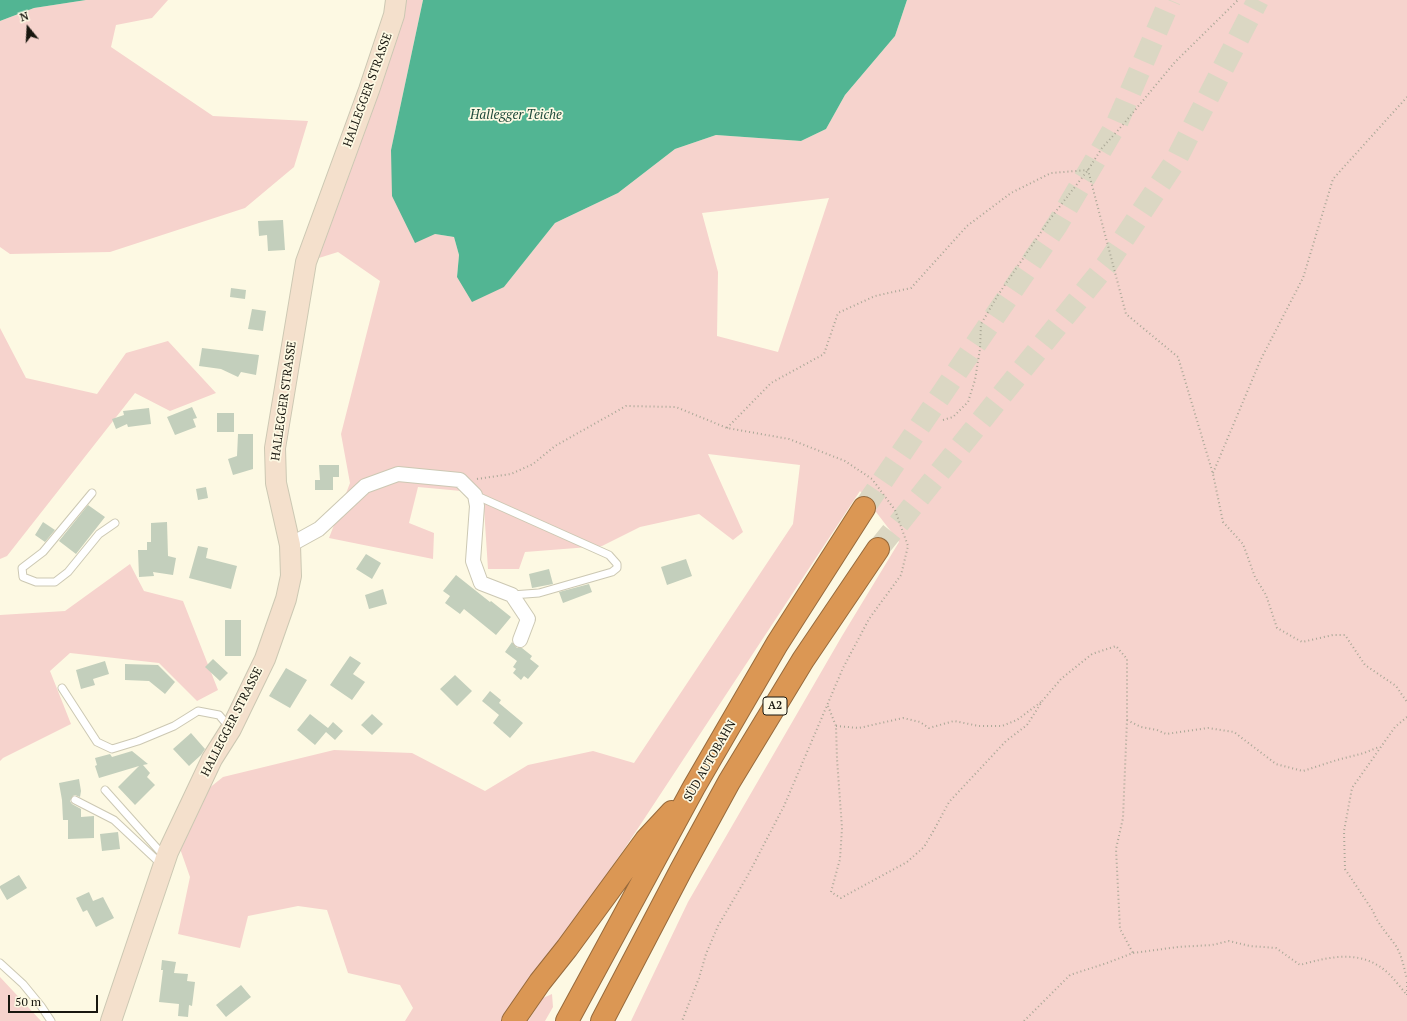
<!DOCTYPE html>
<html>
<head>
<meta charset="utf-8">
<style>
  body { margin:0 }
  #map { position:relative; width:1407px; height:1021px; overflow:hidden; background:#fdf9e3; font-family:"PT Serif",serif }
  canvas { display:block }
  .north { position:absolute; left:8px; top:8px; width:40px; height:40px; -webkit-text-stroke:3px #fdf9e3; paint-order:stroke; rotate:342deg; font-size:11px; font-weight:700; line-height:16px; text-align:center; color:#18170f }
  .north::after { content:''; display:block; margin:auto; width:14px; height:18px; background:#18170f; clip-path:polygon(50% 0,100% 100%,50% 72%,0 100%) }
  .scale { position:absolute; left:8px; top:995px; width:90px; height:18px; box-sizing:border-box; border:2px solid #18170f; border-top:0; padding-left:5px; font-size:12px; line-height:14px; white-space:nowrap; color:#18170f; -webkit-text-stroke:3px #fdf9e3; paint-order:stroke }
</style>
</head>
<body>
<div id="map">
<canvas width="1407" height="1021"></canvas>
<div class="north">N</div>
<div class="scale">50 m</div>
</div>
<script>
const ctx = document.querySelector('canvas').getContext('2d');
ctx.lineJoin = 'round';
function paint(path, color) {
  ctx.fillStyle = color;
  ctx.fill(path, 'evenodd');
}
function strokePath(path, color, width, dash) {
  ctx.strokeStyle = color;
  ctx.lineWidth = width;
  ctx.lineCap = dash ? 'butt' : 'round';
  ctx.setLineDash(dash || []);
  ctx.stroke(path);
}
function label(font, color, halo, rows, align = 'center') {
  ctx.font = font + ' "PT Serif",serif';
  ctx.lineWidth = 3.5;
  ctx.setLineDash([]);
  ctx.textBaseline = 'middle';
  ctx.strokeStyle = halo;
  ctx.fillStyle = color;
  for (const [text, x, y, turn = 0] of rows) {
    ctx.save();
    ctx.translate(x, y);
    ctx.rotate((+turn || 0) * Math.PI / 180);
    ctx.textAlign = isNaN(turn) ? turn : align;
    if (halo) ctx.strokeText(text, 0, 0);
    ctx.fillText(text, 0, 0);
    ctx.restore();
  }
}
const green = new Path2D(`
  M86,0H168L152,18L116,25L111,47L213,116L308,121L294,167L245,208L110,252L10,254L0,247V21L34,8Z
  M396,0H423L391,150L435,234L454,237L459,255L457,277L504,287L555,223L618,193L675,149L716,135L801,141L826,129L845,95L895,36L907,0H1407V1021H631L688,902L842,636L899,542L860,491L625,848L503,1021H405L413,1008L400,985L348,973L327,910L298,906L248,916L240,948L178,934L190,877L178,843L203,793L223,777L334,750L412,753L485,791L528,765L593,751L634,763L793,524L800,465L708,454L743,532L733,540L699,514L640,527L602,546L525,552L519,569H488L483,493L418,487L409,523L434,533L433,559L329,538L350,483L341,434L380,281L338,252L306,262ZM829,198L778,352L717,336L718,272L702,213Z
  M0,328L26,378L97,394L126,353L168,341L216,393L170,411L135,393L7,556L0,559Z
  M130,564L144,591L183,601L218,690L197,701L159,663L70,653L50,671L71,724L3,758L0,761V615L65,611Z
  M0,977L41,1021H0Z
  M552,994L553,1007L545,1021H528L543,998Z`);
const water = new Path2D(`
  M0,0H86L34,8L0,21Z
  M423,0H907L895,36L845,95L826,129L801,141L716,135L675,149L618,193L555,223L504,287L472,302L457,277L459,255L454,237L435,234L415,243L392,196L391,150Z`);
const building = new Path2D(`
  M283,220L285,250L268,251L267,235L259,236L258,221Z
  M231,288L246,290L245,299L230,297Z
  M252,309L266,311L263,331L248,329Z
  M202,348L259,355L256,375L241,372L238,377L221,369L199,366Z
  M192,407L197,418L193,419L196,427L175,435L167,417Z
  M149,408L151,424L128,427L127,424L116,429L112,419L124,415L123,411Z
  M217,413H234V432H217Z
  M238,434H253V469L233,475L228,459L237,456Z
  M319,465H339V477H333V490H315V480H320Z
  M206,487L208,498L198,500L196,489Z
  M88,505L105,517L76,554L59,541Z
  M43,522L55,530L45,542L35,535Z
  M167,522L168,556L176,558L173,575L153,572L154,576L139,577L138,550H147V542H151V523Z
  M198,546L208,548L206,558L237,566L231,589L189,578Z
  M366,554L381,563L372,579L356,569Z
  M686,559L692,576L667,585L661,567Z
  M549,569L553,584L532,588L529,574Z
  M456,575L490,602L491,601L511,617L496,635L464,609L460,614L445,603L450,596L443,591Z
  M589,584L592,592L563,603L559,592Z
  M383,589L387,604L369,609L365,595Z
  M225,620H241V656H225Z
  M512,642L517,648H522L532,656L530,659L539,666L528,679L524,676L521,680L513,673L516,669L513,667L517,661L505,652Z
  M350,656L361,663L353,674L365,682L352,700L330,685Z
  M213,659L228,673L220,681L205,667Z
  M105,661L109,674L93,679L95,685L81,689L76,670Z
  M125,664L158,665L175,682L165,694L149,681L125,680Z
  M286,668L307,680L290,708L269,696Z
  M455,675L472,691L457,706L440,689Z
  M490,691L501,700L499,703L523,723L510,738L493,723L499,715L482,701Z
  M310,714L328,728L333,722L343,731L335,740L326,732L315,745L297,730Z
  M372,714L383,724L372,735L361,725Z
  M191,733L205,749L201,755L189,766L173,749Z
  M132,751L148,764L143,765L150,773L147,777L155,785L135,805L118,787L139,766L99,778L95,766L97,765L95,758L110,754L112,757Z
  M79,779L81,791L80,797L75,795L73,796L70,801L72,804L81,809V817L94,816V838L68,839V820H63L62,800L59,783Z
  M118,832L120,849L102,851L100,834Z
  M19,875L27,888L7,900L0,888V886Z
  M89,892L93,901L103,897L114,918L96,927L87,910L83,912L76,898Z
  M162,960L176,962L174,973L188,974L187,981L195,982L192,1006L189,1005L188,1017L178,1016L179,1004L159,1002L163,970H161Z
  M241,985L251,997L226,1017L216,1005Z`);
const highwayTunnel = new Path2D(`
  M864,508L1057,225L1117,123L1170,0
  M878,549L1107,264L1176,160L1258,0`);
const path = new Path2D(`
  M943,420L953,417L968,402L975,380L980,349L981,324L998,295L1050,219L1088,170L1102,148L1121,127L1175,62L1238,0
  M727,428L771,383L824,354L838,313L875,296L911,288L967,226L1011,193L1051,173L1088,170L1126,314L1178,357L1213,474L1223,522L1243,544L1255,577L1266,595L1277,628L1302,642L1333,635H1345L1365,665L1396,686L1407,702
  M1213,473L1261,359L1303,278L1333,179L1407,97
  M477,479L511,474L533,464L555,446L626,406L676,407L727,428L789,439L845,461L872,479L895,510L908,546L901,575L869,619L843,668L784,806L748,875L718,926L706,954L699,978L682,1021
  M828,706L836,726L837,759L842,828L840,859L831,892L841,898L907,862L924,847L934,830L949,802L1006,741L1027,725L1043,700L1061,679L1092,654L1116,646L1127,659V720L1123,818L1116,849L1120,929L1133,953
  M1407,717L1395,727L1352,788L1344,831L1345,869L1373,911C1378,925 1388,934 1396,946C1402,956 1404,968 1407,979
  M1127,720L1141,727L1157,730L1166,734L1208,728L1234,732L1276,764L1303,771L1337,760L1364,753L1379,747
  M836,726L859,728L903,718L920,722L929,728L954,721L979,726H1002L1017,720L1041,702
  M1407,995V980
  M1024,1021L1070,975L1107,963L1133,953L1178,947L1212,945L1229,941L1250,946L1276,948L1300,965C1332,956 1363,949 1389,974C1395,980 1401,988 1407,995`);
const lane = new Path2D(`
  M92,493L43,552L22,568L23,577L36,582H55L68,572L99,534L115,523
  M475,495L609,555L617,564V568L612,572L539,593L512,595
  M62,688L97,742L112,749L138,741L174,726L198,711L219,715L230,728
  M105,790L164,856
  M75,800L114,820L162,865
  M0,963L23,984L41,1006L51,1021`);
const street = new Path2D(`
  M290,545L319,529L365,486L398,474L460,480L475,495L477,506L473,561L481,583L512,595L528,619L520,640`);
const secondary = new Path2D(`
  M111,1021L168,852L212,759L231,729L265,659L286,599L291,576L290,545L276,483L275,448L306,262L369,90L394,15L396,0`);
const highway = new Path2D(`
  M513,1021L540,982L567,948L646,840L672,812
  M567,1021L694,787L777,644L864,508
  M602,1021L681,870L729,782L803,660L878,549`);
const shields = [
  [775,706,24]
];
const shieldNames = [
  ["A2",775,706]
];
const streetNames = [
  ["HALLEGGER STRASSE",368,90,-70],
  ["HALLEGGER STRASSE",284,401,-82],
  ["HALLEGGER STRASSE",232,722,-63],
  ["SÜD AUTOBAHN",710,761,-60]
];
const waterNames = [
  ["Hallegger Teiche",516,115]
];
paint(green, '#f6d3cd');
paint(water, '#52b593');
paint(building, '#c3cfbc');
strokePath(highwayTunnel, '#dbd7c3', 22, [22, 11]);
strokePath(lane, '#ccc8b3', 9);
strokePath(street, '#ccc8b3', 16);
strokePath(secondary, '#ccc8b3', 22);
strokePath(highway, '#976a3c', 24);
strokePath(path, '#a9a796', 2, [1, 3]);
strokePath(lane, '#fff', 7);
strokePath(street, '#fff', 14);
strokePath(secondary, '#f4e0cc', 20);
strokePath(highway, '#db9754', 22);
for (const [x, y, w] of shields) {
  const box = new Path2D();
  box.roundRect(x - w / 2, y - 9, w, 18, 3);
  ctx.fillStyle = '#fdf9e3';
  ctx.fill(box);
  strokePath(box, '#18170f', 1);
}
label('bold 11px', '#18170f', null, shieldNames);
label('12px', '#18170f', '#fdf9e3', streetNames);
label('italic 13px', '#1e493a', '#fdf9e3', waterNames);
</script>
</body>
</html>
